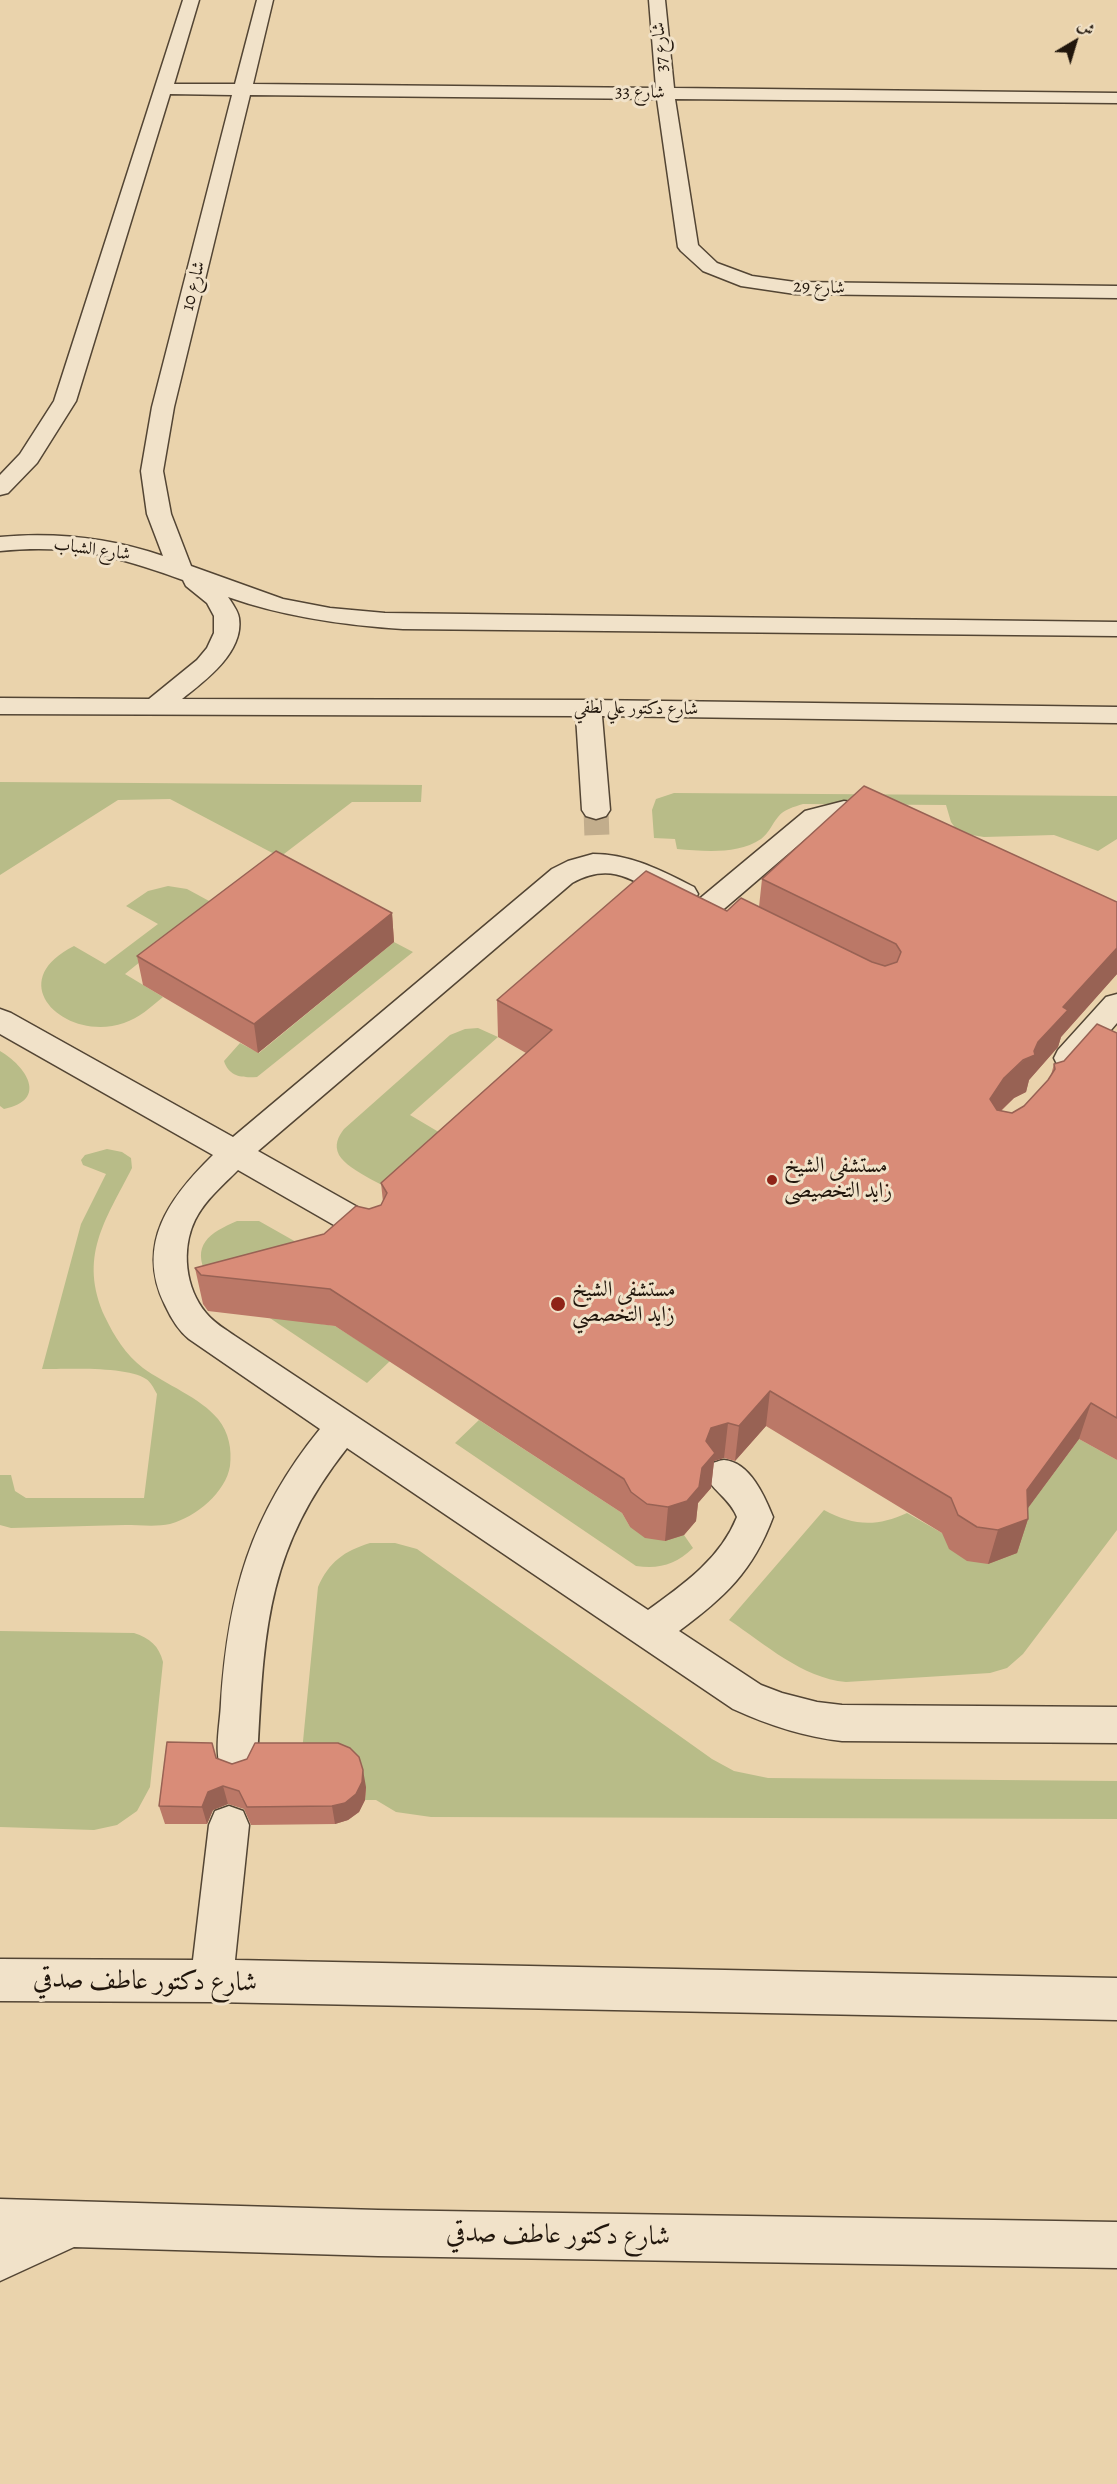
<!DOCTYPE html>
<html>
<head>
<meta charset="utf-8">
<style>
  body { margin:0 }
  #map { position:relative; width:1117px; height:2484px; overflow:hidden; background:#ead3ac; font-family:Alegreya,Amiri,serif }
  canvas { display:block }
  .north { position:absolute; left:1045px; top:12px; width:60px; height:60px; -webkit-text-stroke:4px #f1e2c9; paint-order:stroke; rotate:38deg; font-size:16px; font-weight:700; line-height:24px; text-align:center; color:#21160c }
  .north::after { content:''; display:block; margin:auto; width:21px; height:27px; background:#21160c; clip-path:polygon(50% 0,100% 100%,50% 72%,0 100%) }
</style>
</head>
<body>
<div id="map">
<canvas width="1117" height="2484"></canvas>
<div class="north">ش</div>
</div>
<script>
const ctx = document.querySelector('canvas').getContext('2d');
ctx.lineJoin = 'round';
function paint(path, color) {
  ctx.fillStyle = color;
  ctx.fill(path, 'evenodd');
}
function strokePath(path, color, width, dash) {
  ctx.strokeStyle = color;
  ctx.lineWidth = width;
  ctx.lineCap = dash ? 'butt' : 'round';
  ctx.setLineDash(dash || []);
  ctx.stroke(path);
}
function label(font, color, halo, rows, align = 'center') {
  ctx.font = font + ' Alegreya,Amiri,serif';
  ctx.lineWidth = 6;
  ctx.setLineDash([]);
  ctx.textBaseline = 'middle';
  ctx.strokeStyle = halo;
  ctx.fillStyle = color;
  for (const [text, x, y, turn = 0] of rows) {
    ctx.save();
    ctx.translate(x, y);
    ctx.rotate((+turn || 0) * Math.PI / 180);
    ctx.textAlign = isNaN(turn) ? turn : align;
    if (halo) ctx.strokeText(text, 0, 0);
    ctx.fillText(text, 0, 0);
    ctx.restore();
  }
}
const green = new Path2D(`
  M0,782L422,785L421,802H352L280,857L170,799L118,800L0,875Z
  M674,793L1117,796V839L1098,851L1054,835L984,837L965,834L956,829L951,822L946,805L803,804C794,807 784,809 778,817C772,824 769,833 761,839C737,855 703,851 677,849L675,839L654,838L652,810L656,799Z
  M168,886L187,889L235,915L176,933L125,974L163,997C151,1007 139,1018 124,1023C67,1043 0,983 74,946L105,964L158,924L126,906L148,891Z
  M394,942L413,952L257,1077C243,1078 229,1077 224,1061L240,1043L259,1053Z
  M478,1028L498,1037L410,1115L464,1147L408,1198C392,1189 348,1171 339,1155C334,1145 338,1137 344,1129L450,1035L465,1029Z
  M0,1051C26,1066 49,1100 4,1109L0,1106Z
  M107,1149L122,1152L131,1158L132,1168C105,1221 78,1257 105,1317C114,1336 126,1355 143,1368C165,1384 201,1398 218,1419C229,1433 232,1449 230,1466C226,1492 196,1517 170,1524C157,1527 139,1525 125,1525C87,1526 49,1527 11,1528L0,1525V1475H11L15,1491L26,1498H144L157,1394C154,1389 151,1382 146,1379C128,1366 67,1369 42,1369L81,1224L106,1174L83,1165L81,1160L85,1155Z
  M237,1221H259L335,1264L315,1323L335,1326L390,1361L367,1383L207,1276C191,1245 209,1233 237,1221Z
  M479,1420L622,1513L630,1527L684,1535L693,1548C675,1565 660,1569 636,1566L455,1443Z
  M1079,1439L1117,1460V1530L1023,1654L1007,1668L990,1673L846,1682C802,1678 765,1644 729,1620L824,1510C853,1526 877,1527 907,1513L942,1533L1016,1524Z
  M370,1543H395L417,1549L712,1759L734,1771L768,1778L1117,1781V1819L431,1817L396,1812L376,1800H365L366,1787L301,1762L318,1587C329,1562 344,1551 370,1543Z
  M0,1631L134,1633C150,1638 159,1646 163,1662L150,1787L137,1811L117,1825L94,1830L0,1827Z`);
const minorTunnel = new Path2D(`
  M596,810L597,838`);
const minor = new Path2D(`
  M183,0H199L174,84H235L257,0H273L253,84L656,88L649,0H665L674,88L1117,93V103L675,99L698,245L717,263L752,276L795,282L1117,286V298L795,294L741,286L703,271L681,251L678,247L657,99L250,95L174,407L163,471L171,514L191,566L283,599L330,608L385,613L1117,622V636L403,629C343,625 285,617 228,597C232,603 238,611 239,618C244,652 206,680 182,699L588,700L1117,707V723L602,716L610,810L606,816L596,819L586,816L582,810L576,716L0,714V698L149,699L197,660L207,648L214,633V616L207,603L186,586L183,580C116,556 74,544 0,551V537C56,532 110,538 163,556L147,514L141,471L152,407L232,95L170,94L76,401L37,463L8,493L0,495V475L20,454L54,401Z
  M844,801L890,807L894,813L890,819L880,822L844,819L824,823L718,914L708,917L698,914L694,907L698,900L805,811Z
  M593,854C631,854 662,871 694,887L698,894L694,901C654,912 630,850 572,883L258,1151L384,1222L388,1231L384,1240L372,1244L360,1240L238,1170C223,1185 205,1200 195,1220C181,1249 185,1288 206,1313C214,1323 225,1329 235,1336L648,1610C684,1584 720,1559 737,1517C730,1499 713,1491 705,1475L710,1464C714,1463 720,1460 724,1460C750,1462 765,1497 773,1517C753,1571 725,1597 679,1631L761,1685L782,1693L817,1702L842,1705L1117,1707V1743L842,1741C804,1737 768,1725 733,1709L347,1448C264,1553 264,1635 257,1762L251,1775L237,1780L223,1775C213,1753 220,1727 221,1703C228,1595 250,1515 320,1429L189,1339C178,1330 171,1318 165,1305C135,1244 170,1197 213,1155L0,1034V1009L11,1013L233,1137L552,869L568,861Z
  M1117,994V1023L1080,1066L1069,1069L1058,1066L1054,1058L1058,1050L1106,997Z
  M229,1806L243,1811L249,1825L235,1960L1117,1978V2020L212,2002L0,2001V1959L193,1960L209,1825L215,1811Z
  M0,2199L378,2210L1117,2222V2268L378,2256L74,2247L0,2281Z`);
const wall = new Path2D(`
  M762,879L1117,902V974L1061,1037L1058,1047L1029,1080L1026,1092L1014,1098L1001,1111L1012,1113L1024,1106L1048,1080L1051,1075L1054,1064L1064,1061L1117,1033V1460L1079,1439L1027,1509L1028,1519L1017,1553L988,1564L967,1561L949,1549L942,1533L766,1426L735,1461L724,1458L714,1461L711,1488L698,1503L696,1521L684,1535L665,1541L645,1538L630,1527L622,1513L335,1326L208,1311L203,1304L195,1268L324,1234L369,1209L381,1205L383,1202L381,1183L526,1053L498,1037L497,1000L727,911L759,907Z
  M392,913L394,942L258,1053L143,985L137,956Z
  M216,1758L232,1764L247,1759L366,1787L365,1800L359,1812L348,1820L335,1824L251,1825L244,1809L228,1804L213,1810L207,1824H165L159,1806Z`);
const shadedWall = new Path2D(`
  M392,913L394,942L258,1053L254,1024Z
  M1117,948V974L1061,1037L1058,1047L1029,1080L1026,1092L1014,1098L996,1115L990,1099L1004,1078L1034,1051L1038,1042L1063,1007Z
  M770,1391L766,1426L735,1461L739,1426Z
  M1091,1403L1079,1439L1017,1523L1028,1519L1017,1553L988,1564L998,1530Z
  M728,1423L724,1458L714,1461L711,1488L698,1503L696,1521L684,1535L665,1541L668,1507L706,1441L711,1428Z
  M363,1770L366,1787L365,1800L359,1812L348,1820L335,1824L332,1806Z
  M223,1786L228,1804L213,1810L207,1824L202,1807L208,1792Z`);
const building = new Path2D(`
  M864,786L1117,902V948L1063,1007L1068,1010L1038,1042L1034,1051L1035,1055L1023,1060L1004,1078L990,1099L997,1110L1012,1113L1024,1106L1048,1080L1055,1069L1054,1064L1064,1061L1097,1024L1117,1033V1418L1091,1403L1027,1490L1028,1519L998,1530L977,1527L958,1515L951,1498L770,1391L739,1426L728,1423L711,1428L706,1441L715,1453L702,1468L699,1487L687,1501L668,1507L647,1504L631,1492L624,1479L330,1289L201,1275L195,1268L324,1234L356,1206L369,1209L381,1205L387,1193L381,1183L552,1030L497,1000L646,871L727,911L741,898L872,962L885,966L897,962L901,952L896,944L762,879Z
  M276,851L392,913L254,1024L137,956Z
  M167,1742L212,1743L216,1758L232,1764L247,1759L255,1743H338L350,1748L359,1757L363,1770L362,1782L356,1794L345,1803L332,1806L247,1807L239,1791L223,1786L208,1792L202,1807L159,1806Z`);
const markers = [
  [772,1180,6,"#8f2418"],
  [558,1304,8,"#8f2418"]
];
const farStreetnames = [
  ["شارع 37",661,47,-95],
  ["شارع 33",640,93,1],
  ["شارع 10",194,286,-76],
  ["شارع 29",819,288,2],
  ["شارع الشباب",92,550,8],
  ["شارع دكتور علي لطفي",636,709,1]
];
const poiNames = [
  ["مستشفى الشيخ",784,1167],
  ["زايد التخصيصى",784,1192],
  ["مستشفى الشيخ",572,1291],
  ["زايد التخصصي",572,1316]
];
const nearStreetnames = [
  ["شارع دكتور عاطف صدقي",145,1982,1],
  ["شارع دكتور عاطف صدقي",558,2236,1]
];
paint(green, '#b8bc88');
strokePath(minorTunnel, '#c2ad8c', 25, [25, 13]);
strokePath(minor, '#534534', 3);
paint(minor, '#f1e2c9');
paint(wall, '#bb7867');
paint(shadedWall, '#986254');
paint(building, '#d98c78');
strokePath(building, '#986254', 1.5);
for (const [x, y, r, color] of markers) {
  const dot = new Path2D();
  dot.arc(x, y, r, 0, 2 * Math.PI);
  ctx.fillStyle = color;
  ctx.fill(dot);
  strokePath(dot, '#f1e2c9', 2);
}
label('18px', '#21160c', '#f1e2c9', farStreetnames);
label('22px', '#21160c', '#f1e2c9', poiNames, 'left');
label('27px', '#21160c', '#f1e2c9', nearStreetnames);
</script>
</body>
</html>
